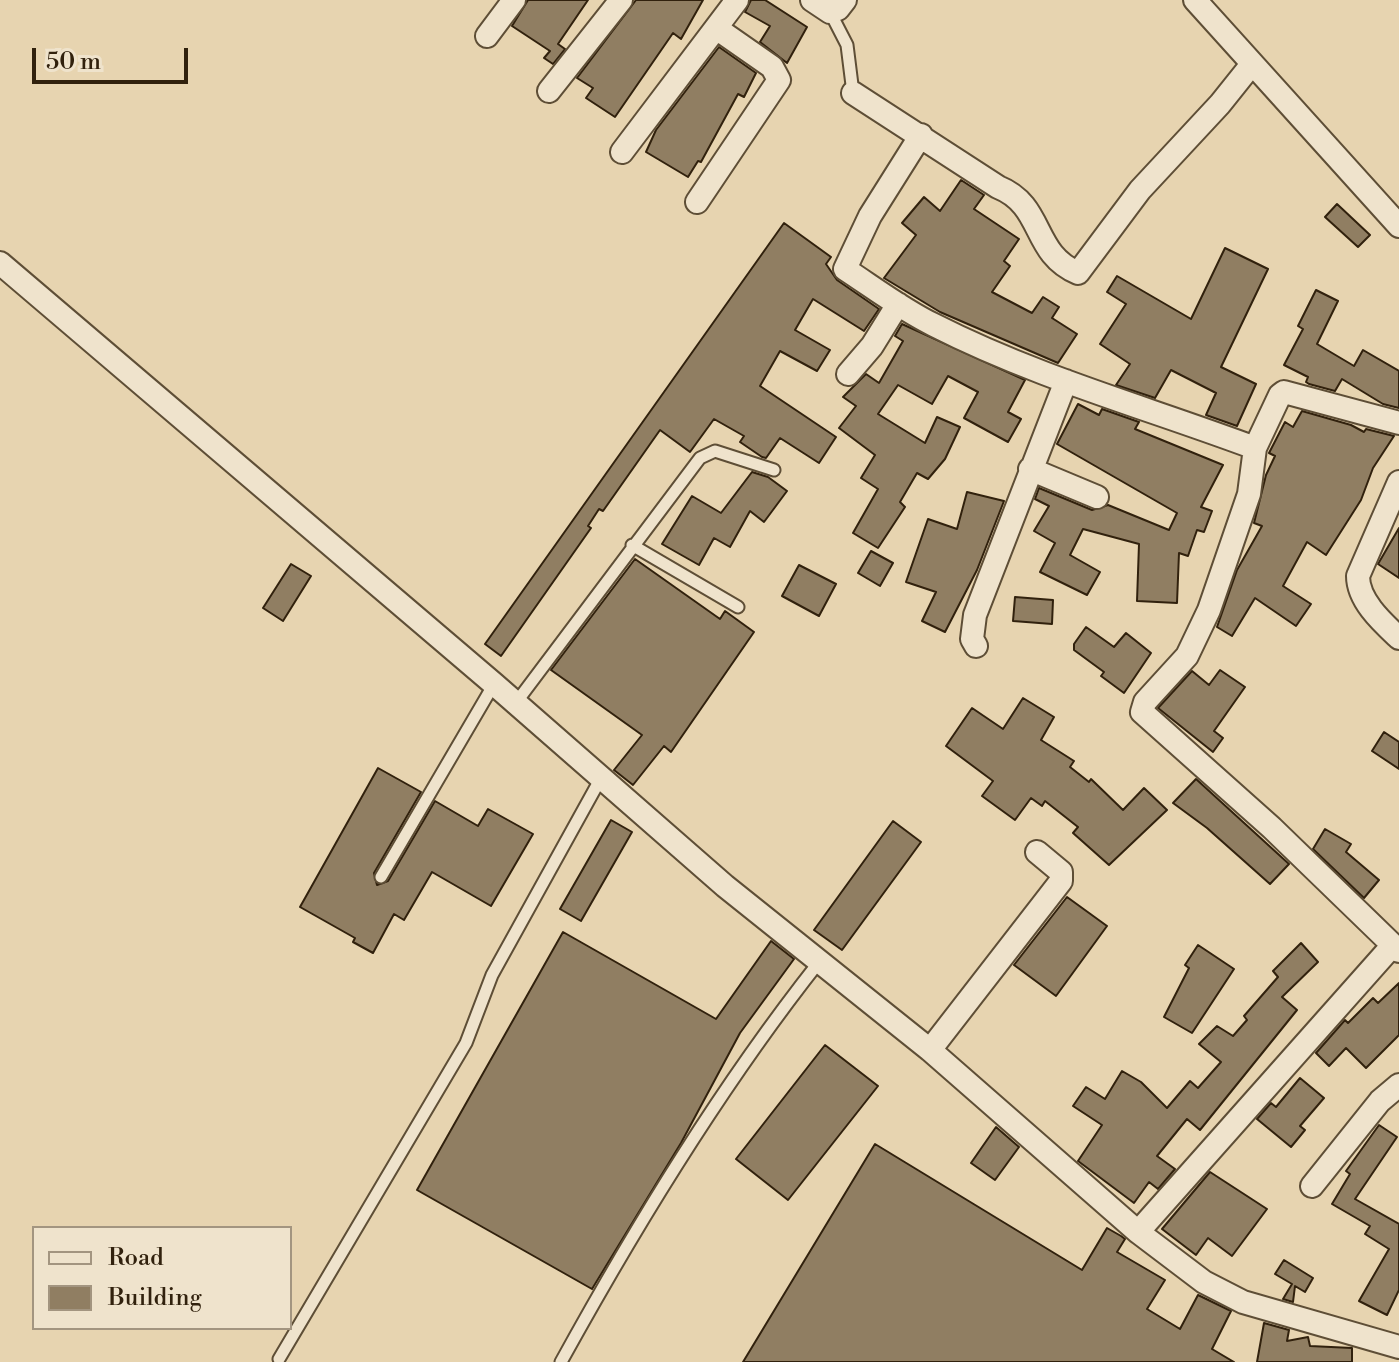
<!DOCTYPE html>
<html>
<head>
<meta charset="utf-8">
<style>
  body { margin:0 }
  #map { position:relative; width:1399px; height:1362px; overflow:hidden; background:#e7d4b0; font-family:"Libre Bodoni",serif }
  canvas { display:block }
  .legend { position:absolute; left:32px; top:1226px; width:260px; height:104px; box-sizing:border-box; background:#efe3cc; border:2px solid #a39580; margin:0; padding:10px 14px; list-style:none; font-size:24px; color:#31210d }
  .legend li { display:flex; align-items:center; gap:16px; height:40px }
  .legend b { width:40px; border:2px solid #a39580 }
  .scale { position:absolute; left:32px; top:48px; width:156px; height:36px; box-sizing:border-box; border:4px solid #31210d; border-top:0; padding-left:10px; font-size:24px; line-height:28px; white-space:nowrap; color:#31210d; -webkit-text-stroke:6px #efe3cc; paint-order:stroke }
</style>
</head>
<body>
<div id="map">
<canvas width="1399" height="1362"></canvas>
<ul class="legend">
<li><b style="height:10px;background:#efe3cc"></b>Road</li>
<li><b style="height:22px;background:#907e62"></b>Building</li>
</ul>
<div class="scale">50 m</div>
</div>
<script>
const ctx = document.querySelector('canvas').getContext('2d');
ctx.lineJoin = 'round';
function paint(path, color) {
  ctx.fillStyle = color;
  ctx.fill(path, 'evenodd');
}
function strokePath(path, color, width, dash) {
  ctx.strokeStyle = color;
  ctx.lineWidth = width;
  ctx.lineCap = dash ? 'butt' : 'round';
  ctx.setLineDash(dash || []);
  ctx.stroke(path);
}
const building = new Path2D(`
  M528,0H588L558,44L565,49L553,64L544,58L550,51L512,26Z
  M636,0H703L681,39L673,33L615,117L586,98L593,88L577,78Z
  M751,0H765L807,27L787,63L760,42L770,26L745,12Z
  M719,47L756,73L744,97L738,94L701,162L698,161L688,177L646,152L656,130Z
  M961,180L984,195L974,209L1019,239L1004,261L1010,266L992,292L1032,313L1043,297L1059,307L1052,318L1077,334L1058,363L940,312L884,278L916,235L902,223L924,197L940,211Z
  M1337,204L1370,235L1358,247L1325,217Z
  M784,223L831,257L826,264L837,280L879,309L864,331L813,299L795,330L830,350L817,371L780,351L760,386L836,437L819,463L780,438L766,458L762,457L740,442L744,436L714,419L690,452L660,430L603,511L599,509L588,526L591,528L501,656L485,644Z
  M1225,248L1268,269L1221,367L1256,384L1237,426L1206,415L1216,393L1171,370L1155,398L1116,385L1130,364L1100,344L1126,304L1107,292L1117,276L1191,319Z
  M1316,290L1338,301L1317,344L1354,366L1363,350L1399,371V408L1383,404L1342,379L1335,391L1309,384L1306,382L1308,377L1284,365L1303,329L1298,326Z
  M902,324L1025,380L1008,412L1021,419L1008,442L964,418L978,392L948,376L932,404L898,385L878,414L925,443L937,417L960,427L945,459L928,479L917,473L900,502L905,507L878,548L853,533L878,489L861,478L875,455L839,428L856,406L843,397L866,374L879,383L903,341L895,336Z
  M1078,404L1099,415L1102,409L1139,422L1135,429L1223,465L1201,507L1212,511L1204,532L1197,530L1188,556L1179,553L1177,603L1137,601L1139,544L1083,529L1070,555L1100,572L1087,595L1040,572L1055,543L1034,531L1049,506L1035,499L1039,488L1092,510L1108,505L1169,530L1177,513L1057,444Z
  M1302,411L1351,425L1364,432L1366,429L1394,436L1373,468L1361,500L1326,555L1307,542L1283,586L1311,604L1296,626L1255,598L1232,636L1217,627L1237,570L1262,526L1254,523L1266,475L1275,456L1269,453L1285,422L1293,427Z
  M752,472L768,477L787,491L764,522L750,511L730,547L714,538L699,565L662,544L692,496L721,513Z
  M967,492L1004,501L977,570L945,632L922,621L936,592L906,582L928,519L957,529Z
  M1399,528V578L1378,564Z
  M871,551L893,563L880,586L858,573Z
  M635,559L720,619L725,611L754,632L671,752L664,746L633,785L614,770L642,735L551,670Z
  M291,564L311,576L283,621L263,608Z
  M799,565L836,584L819,616L782,596Z
  M1015,597L1053,600L1052,624L1013,621Z
  M1086,627L1114,647L1126,633L1151,653L1124,693L1101,676L1104,672L1074,650V644Z
  M1220,670L1245,687L1214,731L1223,738L1213,752L1158,708L1192,671L1209,685Z
  M1023,698L1054,717L1041,740L1074,761L1070,767L1089,782L1091,779L1123,810L1144,788L1167,810L1109,865L1073,833L1078,827L1045,801L1042,806L1031,798L1015,820L982,796L993,781L946,746L972,708L1003,729Z
  M1384,732L1399,742V769L1372,751Z
  M378,768L421,792L374,873L377,885L388,881L435,801L478,826L488,809L533,834L491,906L432,872L404,920L394,914L373,953L353,942L355,938L300,907Z
  M1196,779L1289,864L1270,884L1207,828L1173,803Z
  M611,820L632,832L581,921L560,909Z
  M893,821L921,842L842,950L814,930Z
  M1325,829L1351,844L1346,852L1379,880L1364,898L1313,849Z
  M1067,897L1107,926L1056,996L1014,965Z
  M563,932L716,1019L771,941L794,959L740,1033L681,1143L592,1289L417,1190Z
  M1301,943L1318,962L1282,997L1297,1010L1200,1130L1187,1119L1157,1156L1175,1169L1158,1189L1149,1182L1134,1203L1078,1161L1102,1125L1073,1106L1086,1087L1105,1099L1122,1071L1141,1082L1167,1108L1190,1081L1198,1088L1221,1062L1199,1044L1217,1026L1233,1036L1247,1020L1244,1016L1278,977L1273,971Z
  M1198,945L1234,969L1192,1033L1164,1017L1189,968L1185,965Z
  M1399,983V1035L1366,1068L1346,1048L1329,1066L1316,1053L1345,1020L1348,1023L1373,998L1378,1003Z
  M825,1045L878,1086L788,1200L736,1159Z
  M1300,1078L1324,1098L1300,1126L1305,1130L1291,1147L1257,1119L1271,1103L1276,1107Z
  M1379,1125L1397,1137L1355,1199L1399,1224V1290L1387,1315L1359,1301L1389,1249L1365,1234L1370,1226L1332,1204L1350,1174L1346,1171Z
  M996,1127L1019,1147L995,1180L971,1163Z
  M875,1144L1082,1270L1107,1228L1121,1236L1125,1239L1117,1252L1165,1280L1147,1309L1180,1329L1198,1295L1231,1311L1212,1349L1234,1362H743Z
  M1210,1172L1267,1209L1232,1256L1208,1238L1196,1255L1162,1229Z
  M1284,1260L1313,1278L1305,1292L1295,1286L1293,1302L1283,1299L1292,1284L1275,1274Z
  M1264,1323L1289,1330L1287,1341L1308,1337L1310,1346L1352,1348V1362H1257Z`);
const lane = new Path2D(`
  M830,12L847,45L853,93
  M632,545L738,607
  M515,704L700,458L715,451L774,470
  M381,877L494,684
  M279,1359L466,1043L492,975L601,778
  M561,1362C637,1224 721,1086 819,962`);
const street = new Path2D(`
  M812,0L830,12L838,9L845,0
  M1195,0L1399,226
  M487,36L514,0
  M549,91L621,0
  M853,93L998,187C1045,206 1031,253 1078,273L1140,190L1220,104L1252,64
  M921,135L870,216L845,269C874,288 903,310 934,325C1036,377 1148,408 1255,448
  M622,152L737,0
  M697,202L779,80L772,67L716,28
  M0,263L494,684L725,886L930,1050L1138,1232L1204,1282L1243,1302L1399,1347
  M848,374L872,346L898,304
  M1399,423L1284,392L1280,395L1255,448L1249,494L1209,610L1187,656L1145,702L1142,712L1272,828L1399,951
  M1030,469L1097,497
  M1399,482L1358,576C1358,601 1383,623 1399,638
  M976,646L972,639L975,615L1066,381
  M930,1050L1061,881V872L1037,852
  M1312,1186L1380,1101L1399,1085
  M1138,1232L1393,945`);
paint(building, '#907e62');
strokePath(building, '#31210d', 2);
strokePath(lane, '#5e4e36', 15);
strokePath(street, '#5e4e36', 26);
strokePath(lane, '#efe3cc', 11);
strokePath(street, '#efe3cc', 22);
</script>
</body>
</html>
